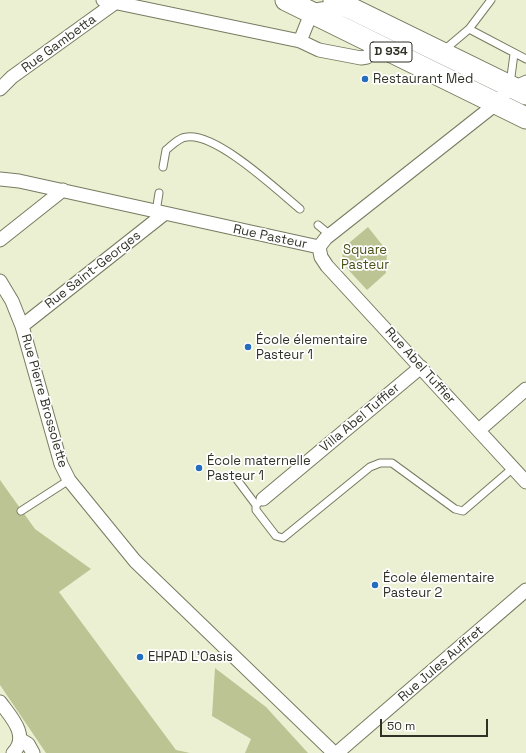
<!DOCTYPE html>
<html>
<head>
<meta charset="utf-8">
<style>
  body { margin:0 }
  #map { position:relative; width:526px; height:753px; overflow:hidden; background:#ebf0d2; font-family:"Space Grotesk",sans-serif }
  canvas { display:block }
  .scale { position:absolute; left:380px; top:719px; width:108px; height:18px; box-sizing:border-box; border:2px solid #303226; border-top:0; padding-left:5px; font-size:12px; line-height:14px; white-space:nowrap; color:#303226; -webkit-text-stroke:3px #fff; paint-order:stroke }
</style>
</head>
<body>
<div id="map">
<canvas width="526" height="753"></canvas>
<div class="scale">50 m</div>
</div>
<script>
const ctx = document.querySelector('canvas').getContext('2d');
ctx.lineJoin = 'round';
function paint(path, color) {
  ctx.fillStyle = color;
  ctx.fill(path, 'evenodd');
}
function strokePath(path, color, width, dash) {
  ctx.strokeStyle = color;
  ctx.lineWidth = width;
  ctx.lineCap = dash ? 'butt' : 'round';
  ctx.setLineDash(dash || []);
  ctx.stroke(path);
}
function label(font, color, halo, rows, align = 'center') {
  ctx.font = font + ' "Space Grotesk",sans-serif';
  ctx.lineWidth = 3.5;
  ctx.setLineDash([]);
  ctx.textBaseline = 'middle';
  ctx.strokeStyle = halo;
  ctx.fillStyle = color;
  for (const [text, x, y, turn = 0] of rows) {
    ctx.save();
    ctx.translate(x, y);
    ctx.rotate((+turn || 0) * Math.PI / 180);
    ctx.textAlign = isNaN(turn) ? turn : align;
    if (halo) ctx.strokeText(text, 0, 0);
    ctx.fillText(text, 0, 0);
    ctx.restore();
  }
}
const green = new Path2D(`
  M368,227L387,251L386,273L367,290L342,263L343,248Z
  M0,480L35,529L91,569L59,592L176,750L190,753H46L0,685Z
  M215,668L266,707L308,753H245L251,739L212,716Z`);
const lane = new Path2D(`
  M491,0L469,29L526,59
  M443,51L469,29
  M510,84L514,54
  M515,84L526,79
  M163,167L166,150C172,145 180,137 187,137C217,133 277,190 300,209
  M156,212L159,193
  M318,225L330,235
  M235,477L256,505
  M263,499L256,505V510L276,536L283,538L370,467L380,463H392L455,509L463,511L513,468
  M21,511L69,480`);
const street = new Path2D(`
  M103,0L300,41L319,50L361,58L367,57L377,45
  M300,41C313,11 308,5 344,10
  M0,89L12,77L119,0
  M0,179L19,181L319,247
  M0,240L63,190
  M319,247L321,257L327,266L526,482
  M319,247L326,238L497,103L510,87
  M0,281L12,301L22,326L61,464L69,480L135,561L334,753
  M22,326L164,214
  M479,430L526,389
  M263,499L421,367
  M0,702C11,717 30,736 13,753
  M20,739L28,744L33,753
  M337,753L526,590`);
const primary = new Path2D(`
  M286,0L526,118
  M334,0L526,94`);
const markers = [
  [365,79,4,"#256dbd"],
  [248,347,4,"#256dbd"],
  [199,468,4,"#256dbd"],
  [375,585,4,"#256dbd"],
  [140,657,4,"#256dbd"]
];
const shields = [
  [391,52,42]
];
const shieldNames = [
  ["D 934",391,52]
];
const streetNames = [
  ["Rue Gambetta",59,44,-36],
  ["Rue Pasteur",270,237,12],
  ["Rue Saint-Georges",93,270,-38],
  ["Rue Abel Tuffier",420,366,48],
  ["Rue Pierre Brossolette",44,401,74],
  ["Villa Abel Tuffier",360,418,-40],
  ["Rue Jules Auffret",441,664,-41]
];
const poiNames = [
  ["Restaurant Med",373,79],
  ["École élementaire",256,340],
  ["Pasteur 1",256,355],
  ["École maternelle",207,461],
  ["Pasteur 1",207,476],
  ["École élementaire",383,578],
  ["Pasteur 2",383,593],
  ["EHPAD L'Oasis",148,657]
];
const parkNames = [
  ["Square",365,250],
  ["Pasteur",365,265]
];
paint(green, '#bcc494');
strokePath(lane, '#777c61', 9);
strokePath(street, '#777c61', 15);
strokePath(primary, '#777c61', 23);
strokePath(lane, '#fff', 7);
strokePath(street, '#fff', 13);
strokePath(primary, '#fff', 21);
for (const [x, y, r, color] of markers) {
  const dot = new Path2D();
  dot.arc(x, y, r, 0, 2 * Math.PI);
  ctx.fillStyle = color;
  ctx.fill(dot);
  strokePath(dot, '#fff', 1.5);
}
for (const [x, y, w] of shields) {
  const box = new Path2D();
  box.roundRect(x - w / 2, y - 10, w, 20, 3);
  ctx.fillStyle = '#fff';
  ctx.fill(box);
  strokePath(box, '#303226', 1);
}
label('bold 12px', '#303226', null, shieldNames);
label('13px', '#303226', '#fff', streetNames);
label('13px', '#303226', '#fff', poiNames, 'left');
label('13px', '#4d5317', '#fff', parkNames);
</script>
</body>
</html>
